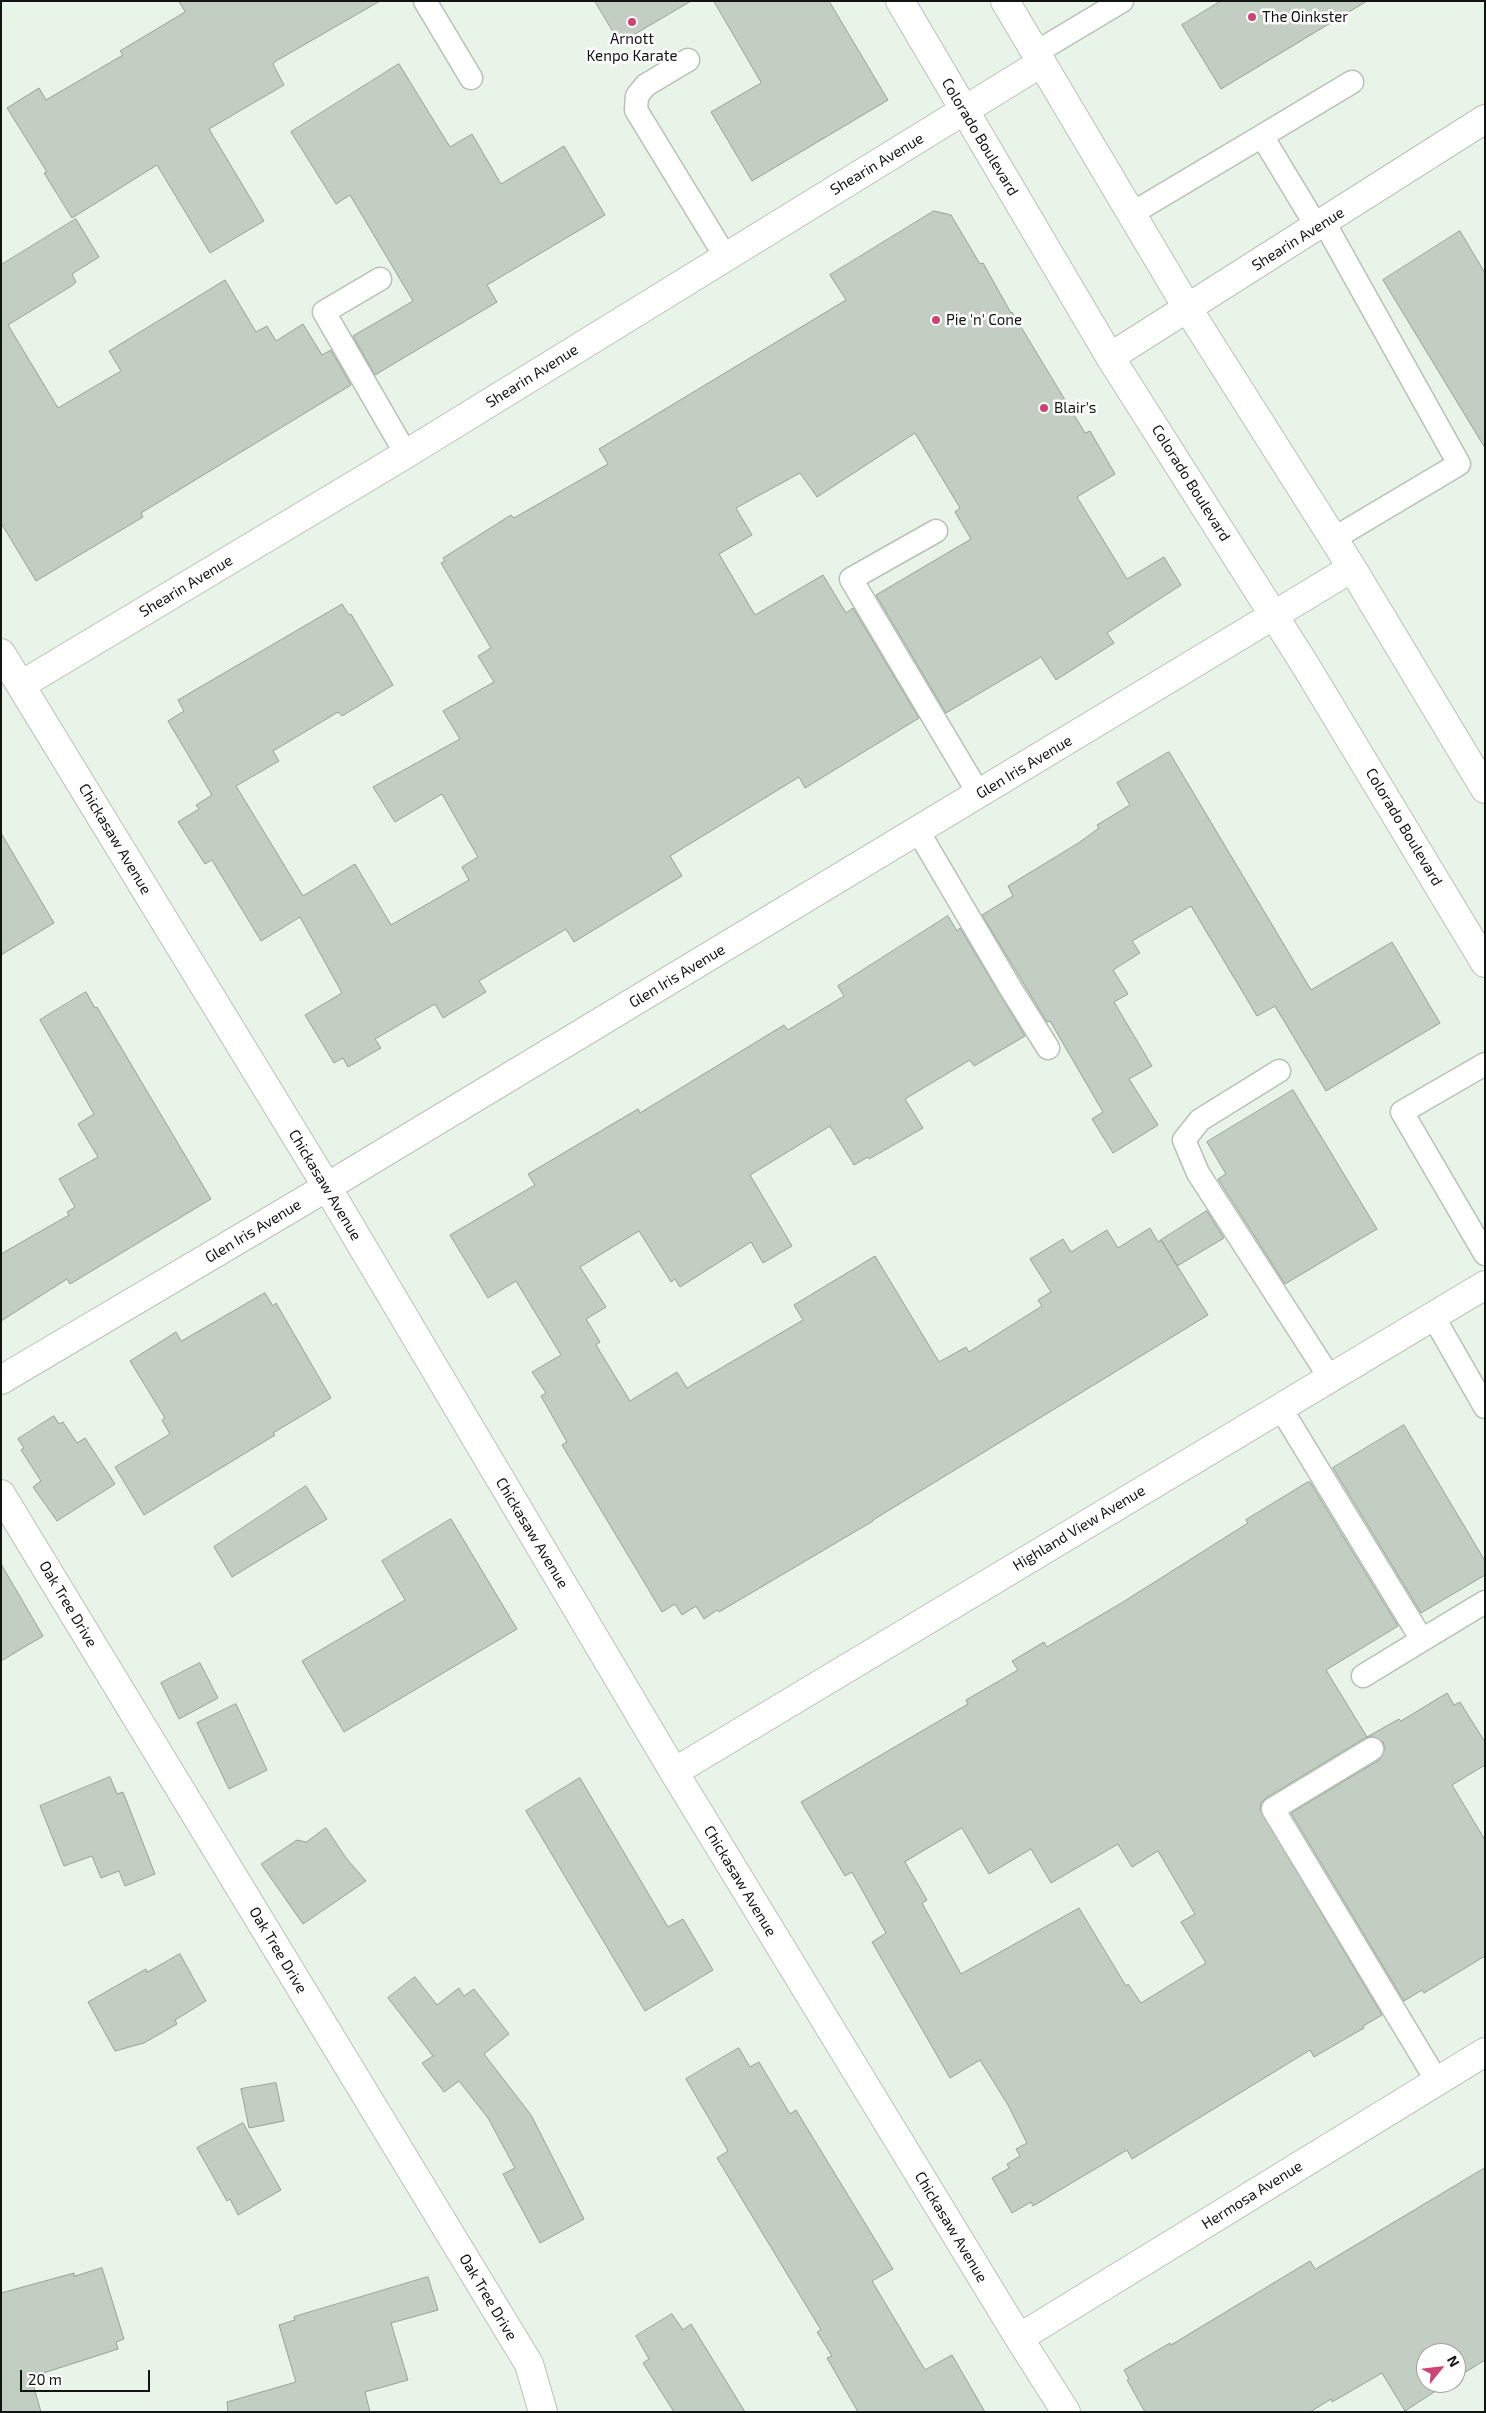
<!DOCTYPE html>
<html>
<head>
<meta charset="utf-8">
<style>
  body { margin:0 }
  #map { position:relative; width:1486px; height:2413px; overflow:hidden; background:#e9f4e8; font-family:"Exo 2",sans-serif }
  canvas { display:block }
  .frame { position:absolute; inset:0; border:2px solid #111511; pointer-events:none }
  .north { position:absolute; left:1416px; top:2343px; width:50px; height:50px; box-sizing:border-box; background:#fff; border:1px solid #a0a1a0; border-radius:50%; rotate:61deg; font-size:14px; font-weight:700; line-height:20px; text-align:center; color:#111511 }
  .north::after { content:''; display:block; margin:auto; width:18px; height:22px; background:#cf4374; clip-path:polygon(50% 0,100% 100%,50% 72%,0 100%) }
  .scale { position:absolute; left:20px; top:2370px; width:130px; height:22px; box-sizing:border-box; border:2px solid #111511; border-top:0; padding-left:6px; font-size:15px; line-height:18px; white-space:nowrap; color:#111511; -webkit-text-stroke:4px #fff; paint-order:stroke }
</style>
</head>
<body>
<div id="map">
<canvas width="1486" height="2413"></canvas>
<div class="frame"></div>
<div class="north">N</div>
<div class="scale">20 m</div>
</div>
<script>
const ctx = document.querySelector('canvas').getContext('2d');
ctx.lineJoin = 'round';
function paint(path, color) {
  ctx.fillStyle = color;
  ctx.fill(path, 'evenodd');
}
function strokePath(path, color, width, dash) {
  ctx.strokeStyle = color;
  ctx.lineWidth = width;
  ctx.lineCap = dash ? 'butt' : 'round';
  ctx.setLineDash(dash || []);
  ctx.stroke(path);
}
function label(font, color, halo, rows, align = 'center') {
  ctx.font = font + ' "Exo 2",sans-serif';
  ctx.lineWidth = 5;
  ctx.setLineDash([]);
  ctx.textBaseline = 'middle';
  ctx.strokeStyle = halo;
  ctx.fillStyle = color;
  for (const [text, x, y, turn = 0] of rows) {
    ctx.save();
    ctx.translate(x, y);
    ctx.rotate((+turn || 0) * Math.PI / 180);
    ctx.textAlign = isNaN(turn) ? turn : align;
    if (halo) ctx.strokeText(text, 0, 0);
    ctx.fillText(text, 0, 0);
    ctx.restore();
  }
}
const building = new Path2D(`
  M179,1H380L276,61L273,64L284,85L209,129L264,221L210,253L157,165L72,218L44,173L47,172L7,108L39,88L46,100L123,55L120,51L185,12Z
  M595,1H691L620,43Z
  M714,1H829L888,100L752,181L711,112L761,83Z
  M1221,1H1367L1221,89L1182,25Z
  M399,64L450,147L472,134L501,184L564,146L605,215L487,285L497,302L375,375L353,336L413,301L350,195L336,204L291,132Z
  M934,211L951,215L980,264L983,263L1011,313L1012,312L1085,433L1090,431L1115,474L1077,497L1127,579L1164,557L1181,585L1107,633L1114,643L1056,680L1041,657L946,713L876,595L971,539L955,512L960,508L915,433L817,497L800,473L736,508L752,535L719,554L755,615L823,575L846,613L853,608L919,718L805,788L799,777L670,856L682,876L574,942L566,929L479,981L486,992L443,1018L435,1004L375,1039L381,1048L348,1067L343,1058L334,1063L305,1015L342,993L300,917L261,941L212,860L205,864L178,822L199,809L196,805L212,795L168,721L184,711L178,700L342,604L349,615L351,614L393,685L342,716L338,712L273,751L279,761L236,786L303,896L355,864L391,925L469,880L462,867L478,857L442,794L395,822L373,787L460,739L443,711L494,682L478,656L491,648L441,563L445,561L443,558L511,515L514,518L608,464L599,449L846,300L830,275Z
  M76,219L99,257L72,274L76,282L73,285L8,325L58,408L121,371L109,351L225,280L256,332L267,326L276,341L303,324L322,355L331,350L351,385L141,513L143,517L36,581L1,523V265Z
  M1460,231L1485,273V448L1383,280Z
  M1169,752L1311,990L1392,942L1440,1023L1326,1091L1275,1006L1257,1016L1191,906L1132,941L1140,953L1113,970L1128,994L1114,1002L1152,1066L1129,1079L1158,1125L1113,1153L1092,1119L1103,1112L1050,1021L1047,1022L982,915L1013,896L1008,886L1080,842L1099,828L1097,825L1130,805L1117,783Z
  M1,833L54,923L1,955Z
  M948,916L957,931L960,928L1025,1036L974,1066L970,1060L905,1099L923,1128L869,1159L868,1157L854,1165L830,1126L750,1175L792,1246L763,1263L751,1242L680,1287L675,1279L671,1282L639,1231L580,1267L606,1307L586,1319L600,1342L596,1345L630,1401L677,1372L687,1388L803,1320L794,1305L875,1256L939,1362L966,1347L969,1352L1042,1306L1038,1300L1051,1292L1030,1259L1063,1239L1071,1252L1107,1230L1118,1248L1150,1228L1158,1242L1161,1240L1208,1315L873,1520V1521L719,1612L717,1610L704,1619L696,1606L682,1615L675,1604L662,1612L562,1445L567,1442L541,1396L546,1393L532,1372L561,1355L516,1281L488,1298L450,1235L535,1185L528,1174L638,1109L640,1113L784,1025L788,1030L844,996L838,986Z
  M86,992L95,1008L97,1007L211,1199L70,1284L67,1279L1,1321V1254L69,1215L67,1212L75,1207L59,1179L98,1157L78,1124L94,1114L40,1020Z
  M1293,1090L1377,1229L1285,1284L1218,1179L1226,1174L1207,1142Z
  M1207,1211L1224,1238L1177,1266L1161,1240Z
  M265,1293L273,1306L276,1303L331,1398L273,1433L275,1435L144,1515L115,1467L170,1434L162,1420L165,1418L130,1361L176,1332L181,1341Z
  M54,1416L59,1424L63,1422L77,1443L85,1438L115,1484L57,1521L33,1487L41,1481L21,1450L24,1448L18,1439Z
  M1404,1425L1485,1561V1575L1421,1613L1333,1468Z
  M1308,1482H1310L1398,1626L1326,1670L1367,1737L1399,1719L1401,1721L1447,1693L1454,1705L1460,1702L1485,1742V1765L1452,1785L1485,1840V1956L1424,1993L1422,1990L1404,2001L1291,1813L1379,1760L1385,1749L1383,1742L1372,1736L1365,1738L1266,1798L1261,1803L1260,1810L1382,2015L1363,2026L1364,2028L1314,2057L1310,2050L1132,2159L1127,2150L1033,2206L1031,2202L1012,2213L992,2178L1009,2168L1007,2164L1020,2156L1016,2149L1027,2143L1008,2105L980,2060L950,2078L872,1942L886,1933L852,1872L845,1876L801,1802L968,1704L966,1700L1018,1670L1012,1661L1044,1642L1047,1647L1123,1602L1248,1523L1246,1520ZM962,1828L989,1874L1031,1849L1051,1883L1118,1844L1132,1867L1158,1851L1195,1914L1181,1922L1206,1963L1141,2003L1128,1984L1126,1986L1079,1908L961,1974L922,1903L927,1900L905,1862Z
  M306,1486L327,1519L232,1577L214,1547Z
  M451,1519L517,1629L344,1732L302,1661L405,1600L382,1561Z
  M1,1564L43,1636L1,1661Z
  M200,1663L218,1698L179,1719L161,1683Z
  M236,1704L267,1770L229,1789L197,1723Z
  M110,1777L117,1794L123,1792L155,1874L125,1886L119,1871L101,1878L92,1856L64,1866L40,1806Z
  M580,1778L668,1927L683,1919L713,1970L645,2011L526,1811Z
  M326,1828L346,1858L366,1881L303,1924L261,1864L297,1840L306,1842Z
  M180,1954L206,2001L175,2020L177,2024L144,2043L115,2051L88,2002L146,1969L147,1972Z
  M415,1977L437,2005L459,1988L464,1996L474,1989L509,2034L484,2054L531,2115L584,2219L540,2243L503,2174L515,2168L488,2118L459,2081L444,2092L422,2063L433,2056L388,1998Z
  M739,2048L750,2067L759,2062L790,2114L796,2110L893,2269L872,2281L925,2370L952,2355L985,2412H858L827,2358L832,2356L817,2332L821,2330L717,2158L728,2151L686,2079Z
  M276,2083L284,2121L249,2128L241,2089Z
  M243,2123L281,2190L238,2215L230,2199L227,2201L197,2148Z
  M1485,2168V2360L1456,2378V2353H1426V2383H1448L1405,2411L1382,2373L1332,2402L1331,2399L1310,2412H1145L1127,2380L1129,2379L1124,2370L1170,2343L1171,2345L1310,2261L1315,2269Z
  M102,2268L124,2339L116,2342L118,2349L31,2377L41,2412H1V2293L74,2273V2276Z
  M428,2277L438,2310L391,2323L408,2380L365,2392L370,2412H228L227,2402L296,2382L279,2325L295,2320L294,2317Z
  M672,2314L683,2330L691,2324L745,2412H674L643,2363L649,2359L636,2336Z`);
const lane = new Path2D(`
  M425,1L471,78
  M1035,53L1122,1
  M688,60L646,85L637,96L636,110L725,256
  M1131,214L1262,136
  M1324,222L1459,464L1333,539
  M1317,227L1262,136L1352,82
  M380,279L324,312L406,454
  M936,531L851,579L979,794
  M918,831L1011,989L1048,1048
  M1485,1064L1402,1112L1485,1254
  M1279,1071L1200,1120L1184,1140L1198,1173L1330,1378
  M1433,1316L1485,1407
  M1280,1407L1422,1640L1485,1602
  M1363,1676L1422,1640
  M1372,1749L1273,1809L1437,2081`);
const street = new Path2D(`
  M1110,357L1485,119
  M1,653L327,1187L674,1772L1019,2338L1066,2412
  M21,685L406,454L1041,63
  M1,1380L327,1187L1352,568
  M1,1494L529,2364L543,2412
  M674,1772L1485,1285
  M1019,2338L1485,2052`);
const primary = new Path2D(`
  M900,1L1110,357L1304,663L1485,963
  M1005,1L1188,309L1352,568L1485,789`);
const markers = [
  [1252,17,5,"#cf4374"],
  [632,22,5,"#cf4374"],
  [936,320,5,"#cf4374"],
  [1044,408,5,"#cf4374"]
];
const poiNames = [
  ["The Oinkster",1262,17],
  ["Arnott",632,39,"center"],
  ["Kenpo Karate",632,56,"center"],
  ["Pie 'n' Cone",946,320],
  ["Blair's",1054,408]
];
const streetNames = [
  ["Colorado Boulevard",980,137,59],
  ["Shearin Avenue",877,164,-31],
  ["Shearin Avenue",1298,239,-32],
  ["Shearin Avenue",532,376,-32],
  ["Colorado Boulevard",1191,483,58],
  ["Shearin Avenue",186,586,-31],
  ["Glen Iris Avenue",1024,767,-31],
  ["Colorado Boulevard",1404,827,59],
  ["Chickasaw Avenue",115,839,59],
  ["Glen Iris Avenue",677,976,-31],
  ["Chickasaw Avenue",325,1185,59],
  ["Glen Iris Avenue",253,1231,-31],
  ["Highland View Avenue",1079,1528,-31],
  ["Chickasaw Avenue",532,1533,59],
  ["Oak Tree Drive",68,1604,59],
  ["Chickasaw Avenue",740,1881,59],
  ["Oak Tree Drive",278,1950,59],
  ["Hermosa Avenue",1252,2195,-32],
  ["Chickasaw Avenue",951,2227,59],
  ["Oak Tree Drive",488,2297,59]
];
paint(building, '#c3cec2');
strokePath(building, '#97a196', 1);
strokePath(lane, '#b7c2b7', 25);
strokePath(street, '#b7c2b7', 30);
strokePath(primary, '#b7c2b7', 30);
strokePath(lane, '#fff', 22);
strokePath(street, '#fff', 28);
strokePath(primary, '#fff', 28);
for (const [x, y, r, color] of markers) {
  const dot = new Path2D();
  dot.arc(x, y, r, 0, 2 * Math.PI);
  ctx.fillStyle = color;
  ctx.fill(dot);
  strokePath(dot, '#fff', 2);
}
label('15px', '#111511', '#fff', poiNames, 'left');
label('15px', '#111511', '#fff', streetNames);
</script>
</body>
</html>
